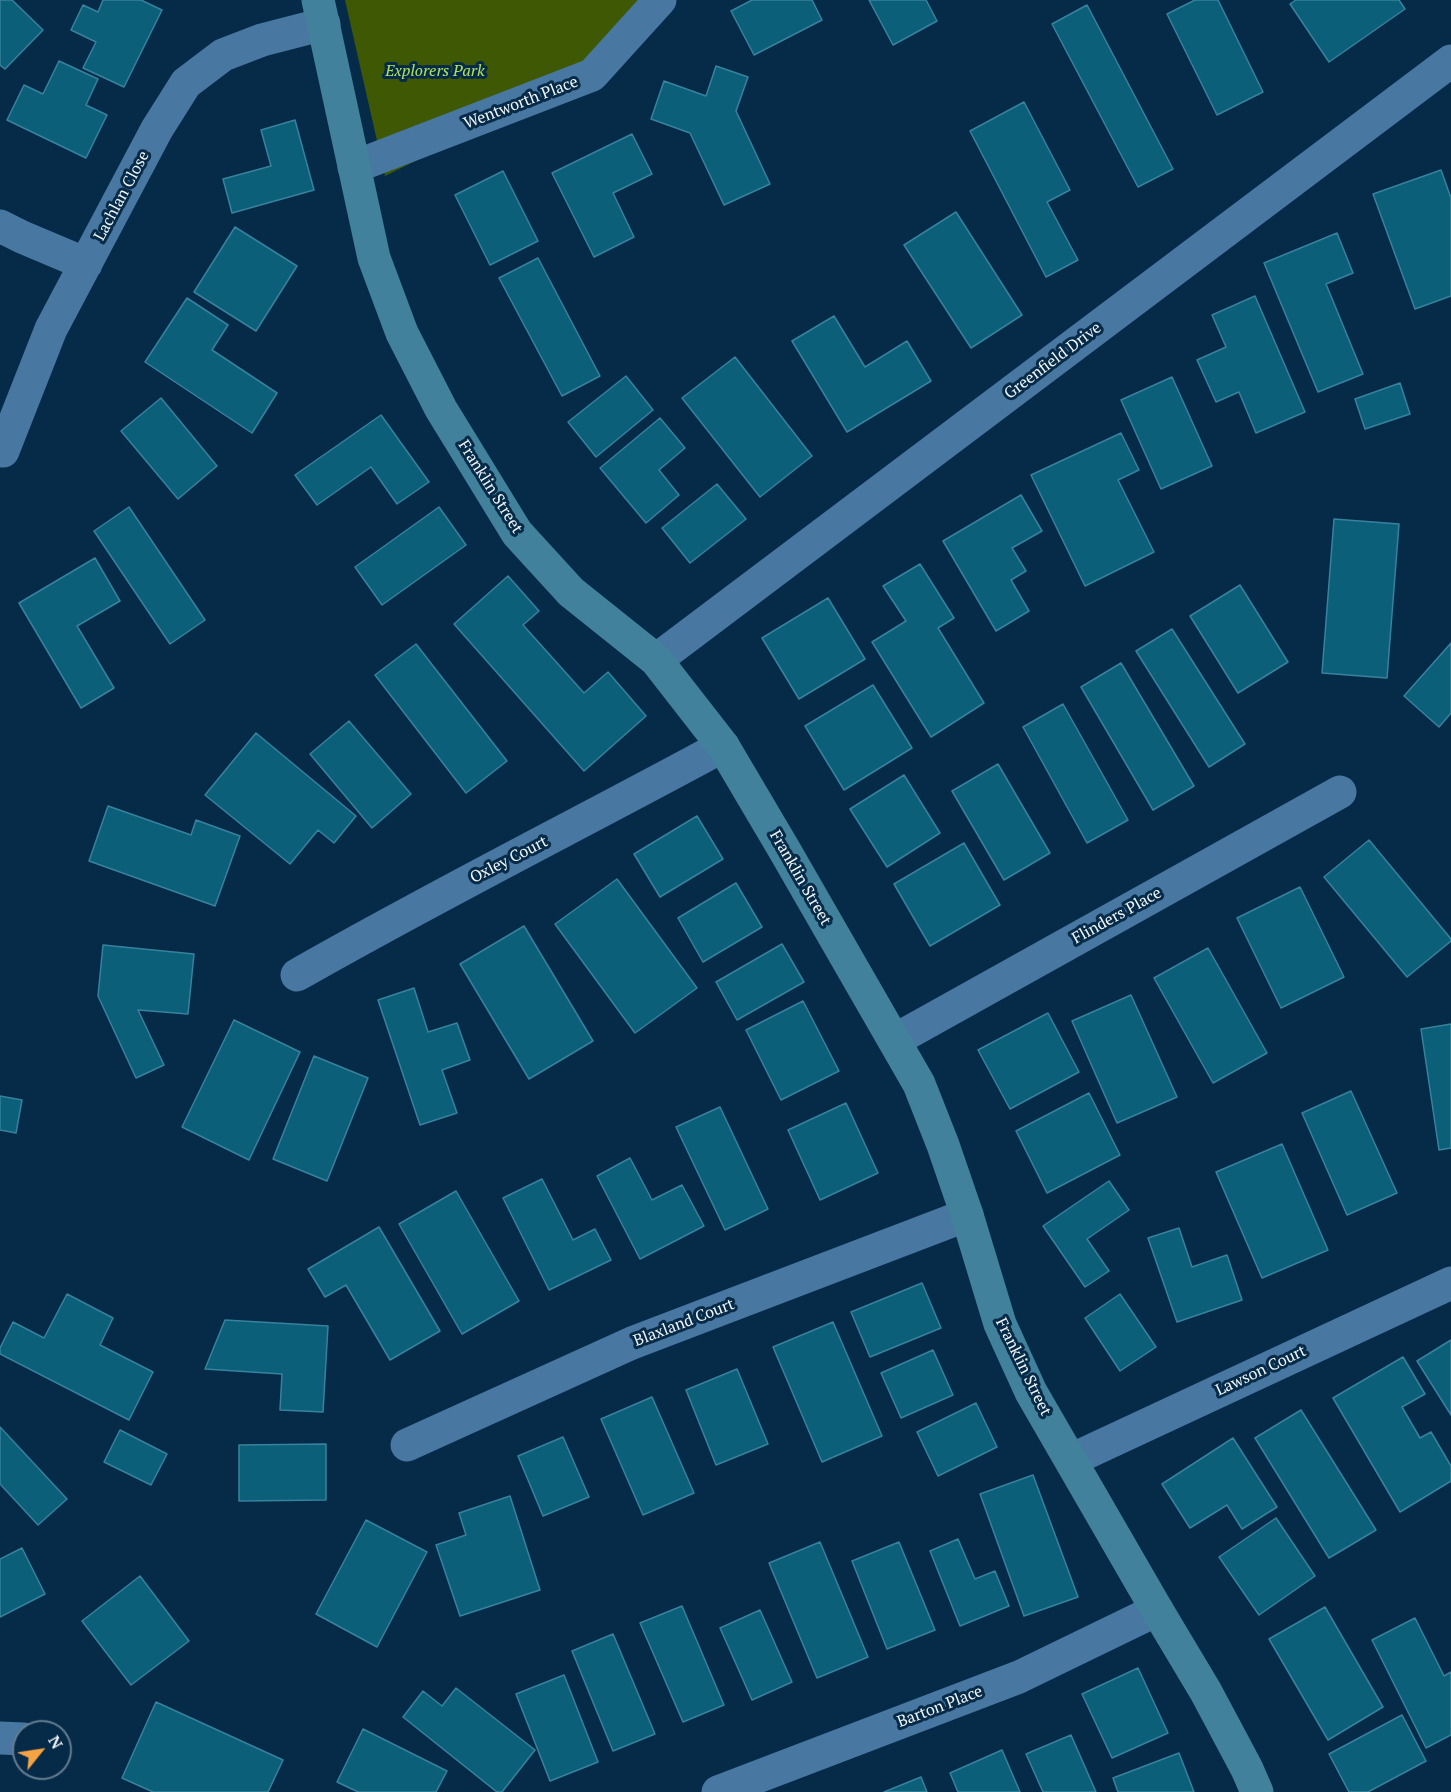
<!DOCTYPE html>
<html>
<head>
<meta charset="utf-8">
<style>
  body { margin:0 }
  #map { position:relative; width:1451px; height:1792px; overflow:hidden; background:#062b48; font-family:"PT Serif",serif }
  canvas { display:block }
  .north { position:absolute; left:12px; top:1720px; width:60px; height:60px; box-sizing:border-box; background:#062b48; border:2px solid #647c8f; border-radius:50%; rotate:60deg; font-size:16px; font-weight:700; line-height:24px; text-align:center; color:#f1f6fa }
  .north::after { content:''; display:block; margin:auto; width:21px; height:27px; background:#f5a345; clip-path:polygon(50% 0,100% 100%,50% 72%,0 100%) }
</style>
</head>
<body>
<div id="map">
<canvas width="1451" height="1792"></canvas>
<div class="north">N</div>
</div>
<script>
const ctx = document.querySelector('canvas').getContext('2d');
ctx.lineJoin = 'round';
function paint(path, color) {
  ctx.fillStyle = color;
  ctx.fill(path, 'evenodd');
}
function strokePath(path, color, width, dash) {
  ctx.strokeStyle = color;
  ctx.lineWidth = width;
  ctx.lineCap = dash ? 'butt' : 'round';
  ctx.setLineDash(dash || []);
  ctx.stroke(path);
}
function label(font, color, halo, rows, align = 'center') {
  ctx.font = font + ' "PT Serif",serif';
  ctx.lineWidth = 6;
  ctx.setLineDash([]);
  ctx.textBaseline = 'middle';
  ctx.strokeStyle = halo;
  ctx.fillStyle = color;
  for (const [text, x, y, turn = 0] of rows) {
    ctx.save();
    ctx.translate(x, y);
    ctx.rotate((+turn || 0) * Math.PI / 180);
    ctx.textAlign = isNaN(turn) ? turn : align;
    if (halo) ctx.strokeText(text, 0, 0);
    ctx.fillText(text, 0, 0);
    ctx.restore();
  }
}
const green = new Path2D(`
  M345,0H657L591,74L385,176Z`);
const building = new Path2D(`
  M0,0H12L43,30L5,69L0,65Z
  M103,0H141L162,10L124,87L83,68L96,42L71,30L83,5L98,12Z
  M752,0H812L822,20L754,55L731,11Z
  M869,0H926L937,21L893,45Z
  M1195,0H1218L1263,92L1217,115L1167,14Z
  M1296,0H1399L1405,9L1329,62L1290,4Z
  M1087,5L1173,169L1138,187L1052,24Z
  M59,61L98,79L86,105L107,115L86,158L7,120L24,85L43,94Z
  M716,66L748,77L736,111L770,184L724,205L690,133L651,119L664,81L706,96Z
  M1024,102L1070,190L1047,202L1078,260L1046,277L970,131Z
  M295,120L314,190L232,213L223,179L271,166L261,130Z
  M632,134L652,174L613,193L634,237L594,257L552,173Z
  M1441,170L1451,198V296L1415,309L1373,194Z
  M503,171L538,241L490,265L455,195Z
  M956,212L1022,315L971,348L904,245Z
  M235,227L297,266L256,331L194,292Z
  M1337,233L1353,273L1326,284L1363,374L1318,392L1264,263Z
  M538,258L600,376L562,396L499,278Z
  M1255,296L1305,412L1256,433L1239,392L1216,402L1197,360L1226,347L1212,315Z
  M187,298L228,325L212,350L277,393L252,433L145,362Z
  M834,316L865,367L907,341L931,381L847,432L792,341Z
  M735,357L812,456L760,497L682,398Z
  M626,376L653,410L596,457L568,422Z
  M1172,377L1212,466L1161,489L1121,400Z
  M1400,383L1410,414L1365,429L1355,399Z
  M161,398L217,466L178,499L121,431Z
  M381,415L429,482L397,504L371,467L317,505L295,475Z
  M660,418L685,448L659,470L679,495L646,523L600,468Z
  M1121,433L1139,470L1118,480L1154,552L1085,586L1031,475Z
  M717,484L746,519L690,563L662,528Z
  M1021,495L1042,531L1012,548L1026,571L1011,580L1029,611L996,631L943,541Z
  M129,507L205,620L170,644L94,531Z
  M439,507L466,545L382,605L355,567Z
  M1334,519L1399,524L1387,678L1322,673Z
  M95,558L120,601L77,626L114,688L81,708L19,603Z
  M920,564L954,618L938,628L984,703L931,737L872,642L906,621L883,586Z
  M508,576L539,611L523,625L584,693L608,672L646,716L584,771L454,624Z
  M1240,585L1288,662L1238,693L1190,616Z
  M828,598L865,659L799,699L762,638Z
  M1172,629L1245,744L1209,767L1136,651Z
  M1451,643V713L1439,727L1404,696Z
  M416,644L507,761L466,793L375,675Z
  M1121,663L1194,786L1153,810L1081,687Z
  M873,685L912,748L844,790L805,726Z
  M1063,704L1128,820L1087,843L1023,727Z
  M349,721L411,794L372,828L310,754Z
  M256,733L356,816L334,843L318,830L290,864L205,795Z
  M998,764L1050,853L1004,880L952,791Z
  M904,775L940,833L887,867L850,809Z
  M108,806L191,835L196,820L240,836L215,906L89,861Z
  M697,816L723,859L660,897L634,854Z
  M1369,840L1451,939V941L1407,977L1324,877Z
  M964,843L1000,905L930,946L894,884Z
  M617,879L697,988L635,1033L555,924Z
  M736,883L762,927L703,962L678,918Z
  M1300,887L1344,977L1281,1008L1237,918Z
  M524,926L593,1041L529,1079L460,964Z
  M782,944L804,982L737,1020L716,982Z
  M103,945L194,954L188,1014L138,1010L164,1065L136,1078L98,996Z
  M1208,948L1267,1053L1213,1083L1154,978Z
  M414,988L428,1032L457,1023L470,1060L442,1070L457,1113L420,1125L378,1000Z
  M1131,995L1177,1097L1117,1123L1072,1021Z
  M803,1001L839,1071L781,1100L746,1030Z
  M1048,1013L1079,1072L1010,1109L978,1050Z
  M234,1020L300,1052L249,1160L182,1127Z
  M1451,1024V1148L1439,1150L1421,1029Z
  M314,1056L368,1078L327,1181L273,1159Z
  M1351,1091L1397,1193L1347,1215L1302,1113Z
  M1089,1093L1120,1155L1047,1193L1016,1131Z
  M0,1096L22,1100L16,1133L0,1130Z
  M846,1103L878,1173L820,1200L788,1130Z
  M720,1107L768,1209L725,1230L676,1127Z
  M1282,1144L1328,1250L1262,1278L1216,1172Z
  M630,1158L652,1200L682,1185L704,1226L640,1259L597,1176Z
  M542,1179L573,1240L595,1229L611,1260L549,1290L503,1198Z
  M1109,1181L1129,1210L1087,1239L1109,1271L1085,1287L1043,1226Z
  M456,1191L519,1301L462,1334L399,1224Z
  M379,1227L440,1331L390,1360L346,1285L325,1297L308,1269Z
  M1179,1228L1192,1267L1227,1255L1242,1300L1177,1322L1148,1238Z
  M922,1283L941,1328L870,1357L851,1312Z
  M67,1294L113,1318L100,1345L153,1372L129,1420L0,1354V1348L13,1322L44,1338Z
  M1120,1294L1156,1347L1120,1371L1085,1318Z
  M225,1320L328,1326L323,1412L280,1410L282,1374L205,1369Z
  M833,1322L882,1436L822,1462L773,1347Z
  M1451,1340V1415L1417,1361Z
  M933,1350L953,1395L901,1418L881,1373Z
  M1403,1357L1425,1394L1402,1407L1420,1438L1431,1432L1451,1466V1481L1400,1512L1333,1398Z
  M737,1369L768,1444L716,1465L686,1390Z
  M652,1397L694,1493L643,1515L601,1419Z
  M976,1403L997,1447L938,1476L917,1432Z
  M1301,1410L1376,1530L1329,1558L1255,1438Z
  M0,1427L67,1499L38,1525L0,1484Z
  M120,1430L167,1454L151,1485L104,1462Z
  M563,1437L589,1497L543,1516L518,1456Z
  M1233,1438L1277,1507L1242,1529L1227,1505L1190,1528L1162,1484Z
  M326,1444V1500L239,1501V1445Z
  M1033,1475L1078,1597L1024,1616L980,1494Z
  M510,1496L540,1590L460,1616L436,1545L466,1535L459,1513Z
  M1276,1518L1315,1576L1259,1615L1219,1557Z
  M366,1520L427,1552L377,1647L316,1614Z
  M958,1539L975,1579L995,1571L1009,1606L960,1626L930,1551Z
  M820,1542L868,1657L817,1678L769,1563Z
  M899,1542L935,1630L887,1649L852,1561Z
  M22,1548L45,1594L0,1617V1559Z
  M140,1576L189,1641L131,1685L82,1621Z
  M682,1606L724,1705L683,1722L640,1623Z
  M1325,1607L1383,1707L1328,1740L1269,1639Z
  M760,1610L792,1682L752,1700L720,1628Z
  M1415,1618L1444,1676L1451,1672V1735L1426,1748L1372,1640Z
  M613,1634L655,1734L613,1751L572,1651Z
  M1138,1668L1168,1733L1112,1758L1082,1694Z
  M564,1675L598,1762L550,1781L516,1694Z
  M456,1688L535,1750L502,1792H497L403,1717L423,1691L442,1706Z
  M156,1702L283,1760L268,1792H153L122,1778Z
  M1402,1715L1426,1761L1368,1792H1349L1329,1754Z
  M363,1729L447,1771L436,1792H358L337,1782Z
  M1071,1735L1096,1792H1043L1026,1754Z
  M1002,1750L1020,1792H958L950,1773Z
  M1179,1753L1194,1792H1118L1113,1778Z
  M921,1777L927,1792H884Z`);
const street = new Path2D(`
  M354,167L592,75L660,0
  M0,226L22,237L86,264
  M3,451L51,329L157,129L186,83L223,55L262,40L324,24
  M656,660L1451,61
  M297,975C437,895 581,823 723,746
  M895,1040L1340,792
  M407,1445L632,1343L967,1215
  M1071,1460L1451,1283
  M0,1738L24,1739
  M718,1792L1019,1677L1157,1610`);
const secondary = new Path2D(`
  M318,0L374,258L402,333L441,409L517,533L571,592L656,660L723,746L785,851L919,1084L943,1145L967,1215L1000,1324L1031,1392L1157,1610L1206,1692L1247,1769L1257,1792`);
const parkNames = [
  ["Explorers Park",435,71]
];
const streetNames = [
  ["Wentworth Place",521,103,-21],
  ["Lachlan Close",122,196,-62],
  ["Greenfield Drive",1053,361,-37],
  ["Franklin Street",490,487,58],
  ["Oxley Court",509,860,-27],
  ["Franklin Street",800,878,60],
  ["Flinders Place",1117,916,-29],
  ["Blaxland Court",684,1323,-21],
  ["Franklin Street",1023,1367,64],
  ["Lawson Court",1261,1371,-25],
  ["Barton Place",940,1707,-21]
];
paint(green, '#3f5804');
paint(building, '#0b5f79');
strokePath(building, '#39829d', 1.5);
strokePath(street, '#4877a1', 33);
strokePath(secondary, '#41819c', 33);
label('italic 16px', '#b1e05e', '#062b48', parkNames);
label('16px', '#f1f6fa', '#062b48', streetNames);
</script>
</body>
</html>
